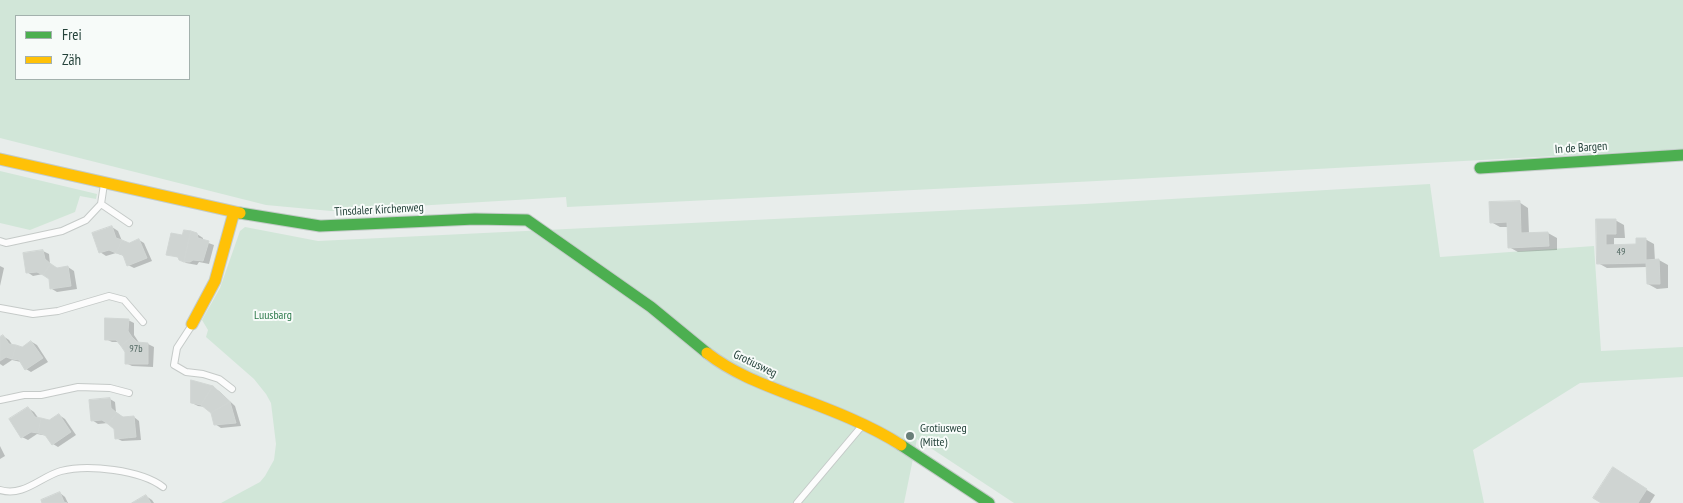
<!DOCTYPE html>
<html>
<head>
<meta charset="utf-8">
<style>
  body { margin:0 }
  #map { position:relative; width:1683px; height:503px; overflow:hidden; background:#e8edeb; font-family:"PT Sans Narrow",sans-serif }
  canvas { display:block }
  .legend { position:absolute; left:15px; top:15px; width:175px; height:65px; box-sizing:border-box; background:#f7fbf9; border:1px solid #a3b1ad; margin:0; padding:6px 9px; list-style:none; font-size:15px; color:#24423a }
  .legend li { display:flex; align-items:center; gap:10px; height:25px }
  .legend b { width:25px; border:1px solid #a3b1ad }
</style>
</head>
<body>
<div id="map">
<canvas width="1683" height="503"></canvas>
<ul class="legend">
<li><b style="height:6px;background:#4caf50"></b>Frei</li>
<li><b style="height:6px;background:#ffc107"></b>Zäh</li>
</ul>
</div>
<script>
const ctx = document.querySelector('canvas').getContext('2d');
ctx.lineJoin = 'round';
function paint(path, color) {
  ctx.fillStyle = color;
  ctx.fill(path, 'evenodd');
}
function strokePath(path, color, width, dash) {
  ctx.strokeStyle = color;
  ctx.lineWidth = width;
  ctx.lineCap = dash ? 'butt' : 'round';
  ctx.setLineDash(dash || []);
  ctx.stroke(path);
}
function label(font, color, halo, rows, align = 'center') {
  ctx.font = font + ' "PT Sans Narrow",sans-serif';
  ctx.lineWidth = 4;
  ctx.setLineDash([]);
  ctx.textBaseline = 'middle';
  ctx.strokeStyle = halo;
  ctx.fillStyle = color;
  for (const [text, x, y, turn = 0] of rows) {
    ctx.save();
    ctx.translate(x, y);
    ctx.rotate((+turn || 0) * Math.PI / 180);
    ctx.textAlign = isNaN(turn) ? turn : align;
    if (halo) ctx.strokeText(text, 0, 0);
    ctx.fillText(text, 0, 0);
    ctx.restore();
  }
}
const green = new Path2D(`
  M0,0H1683V149L1097,181L567,207L566,197L331,211L266,205L0,138ZM16,16H189V79H16Z
  M0,171L97,194L96,199L80,196L75,212L30,230L0,223Z
  M1430,184L1440,257L1594,246L1601,351L1683,347V377L1580,383L1473,450L1484,503H1014L917,439L904,503H221L260,482L265,476L274,460L276,444L271,403L266,394L254,379L206,337L208,330L202,320L220,288L240,231L245,227L318,241L1085,204Z`);
const shadow = new Path2D(`
  M1519,202L1528,208L1529,234L1548,233L1557,238V250L1518,252L1509,247V227H1500L1491,222Z
  M1597,220H1615L1624,225L1625,238H1614V246L1637,245L1645,239L1654,244L1655,261L1659,260L1668,265V288L1657,289L1648,284L1647,267L1607,268L1598,263Z
  M112,227L118,231L122,241L129,244L139,240L144,243L152,261L134,268L128,265L124,256L116,253L106,256L100,252Z
  M197,234L203,238V241L214,245L209,264L199,262L197,265L186,263L180,258L168,254L183,237Z
  M43,251L49,254L50,264L58,269L68,267L74,271L77,289L57,292L52,289L50,279L43,274L33,276L27,272L24,254Z
  M0,266L4,268L0,286Z
  M128,320L134,323V335L140,344H148L154,347L153,367L132,366L126,363L127,351L119,342H112L106,339Z
  M3,336L9,340L13,346L22,348L32,342L37,345L48,362L31,372L26,369L21,362L12,360L3,366L0,364V339Z
  M212,387L219,391L235,406L241,426L221,428L215,424L212,412L206,407L198,406L192,403Z
  M110,399L115,402L116,412L124,418L134,417L139,421L141,440L122,441L116,438L115,428L108,423L98,424L92,420Z
  M28,408L34,412L39,419L50,421L59,415L65,419L76,435L58,447L53,444L48,436L37,434L28,440L22,437Z
  M0,446L5,456L0,459Z
  M1613,469L1655,495L1650,503H1604Z
  M60,493L65,497L68,503H43Z
  M146,496L152,500L154,503H134Z`);
const building = new Path2D(`
  M1520,201L1521,233L1548,232L1549,246L1508,248L1507,222L1490,223L1489,202Z
  M1596,219H1616V234H1606V245L1636,244V238H1646V260L1659,259L1660,284H1647L1646,263L1597,264Z
  M112,226L116,238L122,240L116,253L109,250L99,253L92,233Z
  M184,230L191,231L184,262L179,260L178,257L166,255L171,233L182,235Z
  M191,231L197,233L198,238L209,241L203,261L193,260L190,262H184Z
  M139,239L147,258L127,266L123,255L116,253L122,240L129,243Z
  M43,250L45,259L51,264L43,275L37,272L26,273L23,253Z
  M51,264L57,268L68,266L71,286L50,289L49,279L43,275Z
  M105,318L129,319L128,331L132,337L121,346L116,340H105Z
  M3,335L9,344L16,345L12,359L6,357L0,361V337Z
  M132,337L137,342L148,343V364H125V352L121,346Z
  M31,341L43,358L25,370L19,360L12,359L16,345L22,347Z
  M191,380L213,386L201,405L191,403Z
  M213,386L230,402L211,413L201,405Z
  M110,398L111,408L117,413L108,424L102,420L91,421L89,400Z
  M230,402L236,423L214,425L211,413Z
  M28,407L35,417L41,418L38,433L31,432L21,438L9,419Z
  M117,413L123,417L134,416L136,437L115,439L114,429L108,424Z
  M59,414L71,432L52,445L45,435L38,433L41,418L49,420Z
  M1613,467L1647,489L1638,503H1601L1593,498Z
  M60,492L64,502L67,503H42L41,500Z
  M146,495L151,503H132Z`);
const lane = new Path2D(`
  M101,204L129,223
  M0,241L6,243L62,231L86,220L101,204L104,184
  M0,308L33,314L58,311L109,296L124,300L143,322
  M192,325L177,348L174,365L186,372L203,374L219,379L232,389
  M0,400L24,395H41L78,387L110,388L129,393
  M0,490C24,497 40,477 61,471C88,464 141,470 163,487
  M797,503L861,427`);
const fast = new Path2D(`
  M1480,168L1683,155
  M240,213L320,226L475,219L527,220L651,307L707,353
  M901,445L989,503`);
const slow = new Path2D(`
  M0,159L240,213
  M192,324L215,281L234,212
  M707,353C734,374 765,385 796,397C831,410 870,425 901,445`);
const markers = [
  [910,436,5,"#697e78"]
];
const numberNames = [
  ["49",1621,252],
  ["97b",136,349]
];
const streetNames = [
  ["In de Bargen",1581,148,-4],
  ["Tinsdaler Kirchenweg",379,210,-3],
  ["Grotiusweg",755,364,26]
];
const parkNames = [
  ["Luusbarg",273,316]
];
const poiNames = [
  ["Grotiusweg",920,429],
  ["(Mitte)",920,443]
];
paint(green, '#d1e6d8');
paint(shadow, '#0003');
paint(building, '#cfd4d2');
strokePath(building, '#d1d6d4', 1);
strokePath(lane, '#c5cac8', 8);
strokePath(fast, '#c3cbc8', 13);
strokePath(slow, '#c3cbc8', 13);
strokePath(lane, '#fcfcfc', 6);
strokePath(fast, '#4caf50', 11);
strokePath(slow, '#ffc107', 11);
for (const [x, y, r, color] of markers) {
  const dot = new Path2D();
  dot.arc(x, y, r, 0, 2 * Math.PI);
  ctx.fillStyle = color;
  ctx.fill(dot);
  strokePath(dot, '#f7fbf9', 2);
}
label('10px', '#506761', null, numberNames);
label('12px', '#24423a', '#f7fbf9', streetNames);
label('12px', '#2d7a4b', '#f7fbf9', parkNames);
label('12px', '#24423a', '#f7fbf9', poiNames, 'left');
</script>
</body>
</html>
